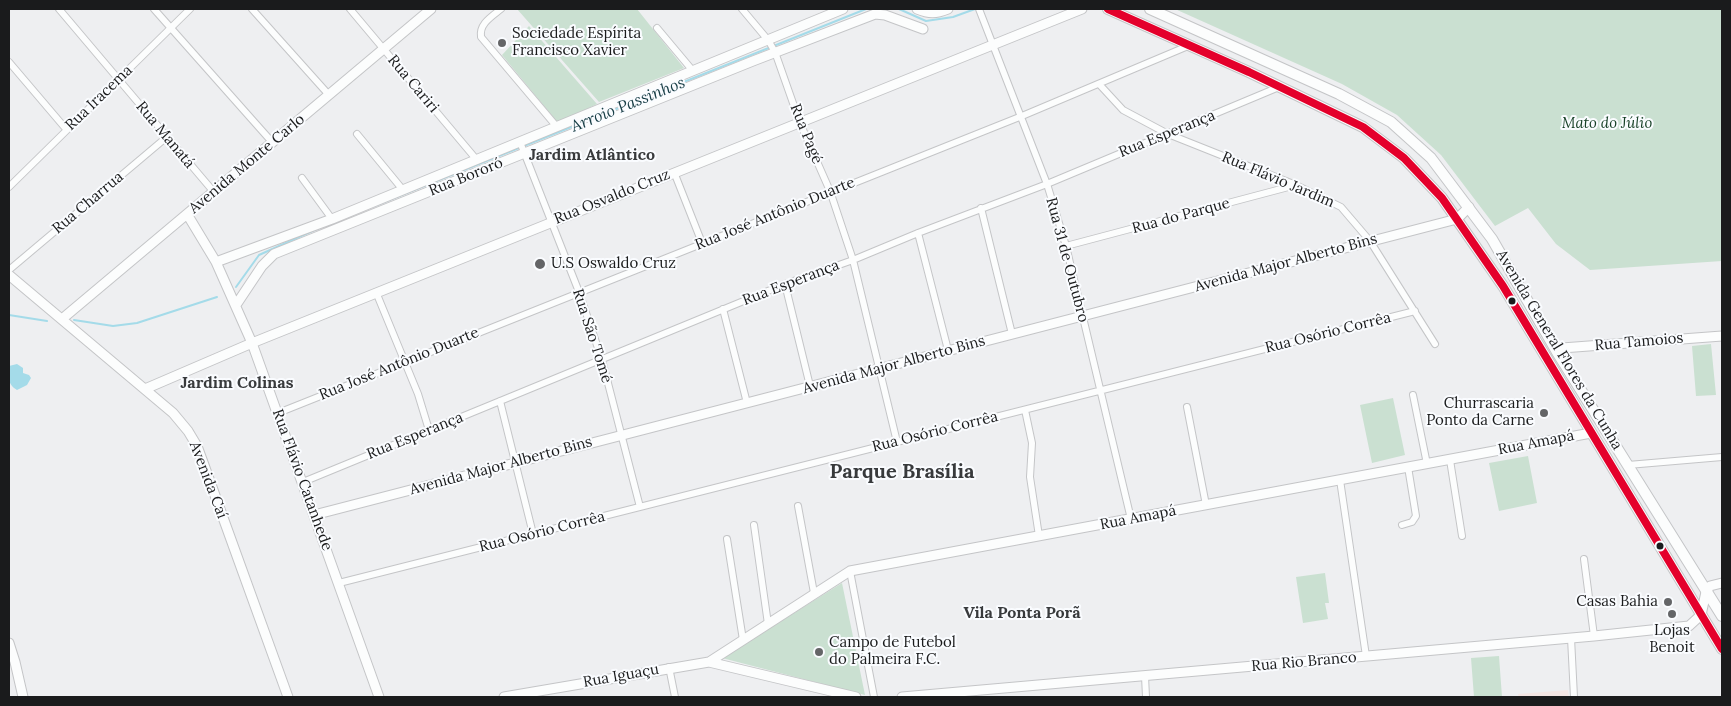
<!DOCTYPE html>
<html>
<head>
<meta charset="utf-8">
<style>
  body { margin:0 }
  #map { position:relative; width:1731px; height:706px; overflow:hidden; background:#eeeff1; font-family:Lora,serif }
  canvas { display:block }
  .frame { position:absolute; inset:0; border:10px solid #1a1b1c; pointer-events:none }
</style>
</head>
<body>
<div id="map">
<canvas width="1731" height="706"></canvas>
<div class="frame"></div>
</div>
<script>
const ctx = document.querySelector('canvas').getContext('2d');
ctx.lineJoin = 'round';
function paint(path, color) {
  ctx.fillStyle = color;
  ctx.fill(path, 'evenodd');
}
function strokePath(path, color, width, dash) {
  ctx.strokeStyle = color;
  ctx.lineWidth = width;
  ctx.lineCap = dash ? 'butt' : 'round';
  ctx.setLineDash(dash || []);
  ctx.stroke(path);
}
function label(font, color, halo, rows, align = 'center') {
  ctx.font = font + ' Lora,serif';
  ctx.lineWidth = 4;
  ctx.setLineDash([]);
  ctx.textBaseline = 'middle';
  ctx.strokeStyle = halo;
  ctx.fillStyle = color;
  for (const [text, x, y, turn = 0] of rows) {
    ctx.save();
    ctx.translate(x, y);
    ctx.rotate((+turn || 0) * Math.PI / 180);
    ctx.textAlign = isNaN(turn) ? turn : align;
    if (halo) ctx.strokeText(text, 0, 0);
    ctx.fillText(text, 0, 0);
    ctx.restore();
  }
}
const education = new Path2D(`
  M1568,690L1569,697H1519L1518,694Z`);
const green = new Path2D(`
  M517,9H637L684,68L599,102Z
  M1175,9H1722V261L1590,270L1556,244L1528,208L1495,226L1441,155L1397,115L1342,84Z
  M529,26L597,104L558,123L502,55Z
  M1711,344L1716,395L1696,396L1692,346Z
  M1393,398L1405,455L1372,463L1360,405Z
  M1528,456L1537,503L1499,511L1489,463Z
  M1325,573L1329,603H1325L1328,619L1303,623L1296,577Z
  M842,583L865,695L722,658Z
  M1499,656L1502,697H1474L1471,658Z`);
const water = new Path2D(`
  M17,364L23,368V373L29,375L31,378L27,385L17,390C7,384 9,377 9,366Z`);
const stream = new Path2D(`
  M899,9L926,21L953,17L975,9
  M374,206L866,9
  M236,287L259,255L319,228
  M9,315L47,321
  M74,320L113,326L137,323L217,297`);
const street = new Path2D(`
  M59,9L213,191
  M154,9L272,142
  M252,9L329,95
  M350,9L476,159
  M501,9C491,17 479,24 481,37L557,127
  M742,9L768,40L775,52L800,123L830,191L853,260L897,442
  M979,9L1047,184L1066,246L1131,519
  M657,28L693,71
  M9,62L66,129
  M1099,84L1123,110L1168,134L1296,185L1341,207L1370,241L1435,344
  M357,134L403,190
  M520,142L579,292L602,360L640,507
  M674,172L702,243
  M302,178L332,219
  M9,187L190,9
  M981,208L1012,334
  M918,233L948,350
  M1066,246L1296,185
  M9,270L168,136
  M785,284L810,386
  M376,292L418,394L429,430
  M723,309L747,403
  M1413,395L1427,464
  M500,401L533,534
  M1187,407L1206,505
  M1025,410L1032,443L1030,477L1039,536
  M278,413L1022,116L1188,46
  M1450,460L1462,536
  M1628,465L1722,457
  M1340,480L1366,656
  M303,482L785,284L853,260L918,233L1047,184L1279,87
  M798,506L814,593
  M754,525L768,624
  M1402,525L1412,522L1416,516L1408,467
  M727,539L743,640
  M1584,559L1594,636
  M850,571L874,697
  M339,583L1415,311
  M1571,638L1574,697
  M669,667L675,697
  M1145,676L1146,697`);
const secondary = new Path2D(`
  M917,9C929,14 936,14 948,9
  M187,214L216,262L252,343L379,697
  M216,262L332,219L843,9
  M9,275L173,413L188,431L197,446L204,465L288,697
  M236,305L262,266L274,254L753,61L875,14L885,15L923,29
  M62,319L431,9
  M1557,352L1562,348L1722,336
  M145,389L252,343L1082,9
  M314,515L1457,219L1469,207
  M9,643L15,662L23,697
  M709,662L850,571L1591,433
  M504,697L709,662L856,697
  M902,697L1594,636L1689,626L1701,615L1706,592L1710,586L1722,583`);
const primary = new Path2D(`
  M1108,9L1249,72L1363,127L1404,158L1442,198L1503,286L1722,649
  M1150,9L1339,94L1391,122L1431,158L1492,239L1557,352L1722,616`);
const bus1 = new Path2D(`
  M1108,9L1249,72L1363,127L1404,158L1442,198L1503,286L1722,649`);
const markers = [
  [502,43,5,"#646567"],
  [540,264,6,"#646567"],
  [1512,301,4.5,"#1a1b1c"],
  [1544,413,5,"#646567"],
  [1660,546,4.5,"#1a1b1c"],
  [1668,602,5,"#646567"],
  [1672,614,5,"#646567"],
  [819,652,5,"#646567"]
];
const poiNames = [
  ["Sociedade Espírita",512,34],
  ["Francisco Xavier",512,51],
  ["U.S Oswaldo Cruz",551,264],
  ["Churrascaria",1534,404,"right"],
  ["Ponto da Carne",1534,421,"right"],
  ["Casas Bahia",1658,602,"right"],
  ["Lojas",1672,631,"center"],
  ["Benoit",1672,648,"center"],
  ["Campo de Futebol",829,643],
  ["do Palmeira F.C.",829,660]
];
const streetNames = [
  ["Rua Cariri",413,84,50],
  ["Rua Iracema",99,98,-44],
  ["Rua Pagé",806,134,68],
  ["Rua Esperança",1167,134,-22],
  ["Rua Manatá",165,135,50],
  ["Avenida Monte Carlo",247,164,-40],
  ["Rua Bororó",466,177,-22],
  ["Rua Flávio Jardim",1278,180,23],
  ["Rua Osvaldo Cruz",612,197,-22],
  ["Rua Charrua",88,203,-40],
  ["Rua José Antônio Duarte",775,214,-22],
  ["Rua do Parque",1181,216,-15],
  ["Rua 31 de Outubro",1067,260,75],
  ["Avenida Major Alberto Bins",1286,263,-15],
  ["Rua Esperança",791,283,-21],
  ["Rua Osório Corrêa",1328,333,-14],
  ["Rua São Tomé",592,336,72],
  ["Rua Tamoios",1639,342,-5],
  ["Avenida General Flores da Cunha",1559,350,59],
  ["Rua José Antônio Duarte",399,364,-22],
  ["Avenida Major Alberto Bins",894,365,-15],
  ["Rua Osório Corrêa",935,432,-14],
  ["Rua Esperança",415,436,-22],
  ["Rua Amapá",1536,443,-11],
  ["Avenida Major Alberto Bins",501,466,-15],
  ["Avenida Caí",208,480,69],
  ["Rua Flávio Catanhede",302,480,70],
  ["Rua Amapá",1138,518,-11],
  ["Rua Osório Corrêa",542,532,-14],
  ["Rua Rio Branco",1304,662,-5],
  ["Rua Iguaçu",621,676,-10]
];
const parkNames = [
  ["Mato do Júlio",1607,124]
];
const waterNames = [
  ["Arroio Passinhos",628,105,-22]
];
const neighbourhoodNames = [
  ["Jardim Atlântico",592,155],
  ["Jardim Colinas",237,383],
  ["Vila Ponta Porã",1022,613]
];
const districtNames = [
  ["Parque Brasília",902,472]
];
paint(education, '#f4e6e4');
paint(green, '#cae0d1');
paint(water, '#a4dbe9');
strokePath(stream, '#a4dbe9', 2);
strokePath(street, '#c4c5c7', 8);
strokePath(secondary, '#c4c5c7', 11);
strokePath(primary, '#c4c5c7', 12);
strokePath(street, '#fcfdfd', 6);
strokePath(secondary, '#fcfdfd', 9);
strokePath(primary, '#fcfdfd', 10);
strokePath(bus1, '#e4002b', 8);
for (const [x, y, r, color] of markers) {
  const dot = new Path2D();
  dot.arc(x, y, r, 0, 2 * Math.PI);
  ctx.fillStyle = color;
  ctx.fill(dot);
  strokePath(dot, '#fafcff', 2);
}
label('15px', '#1a1b1c', '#fafcff', poiNames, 'left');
label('15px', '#1a1b1c', '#fafcff', streetNames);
label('italic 15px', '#153f25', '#fafcff', parkNames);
label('italic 16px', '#173d45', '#fafcff', waterNames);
label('bold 16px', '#383a3c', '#fafcff', neighbourhoodNames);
label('bold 20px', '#383a3c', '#fafcff', districtNames);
</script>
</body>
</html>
